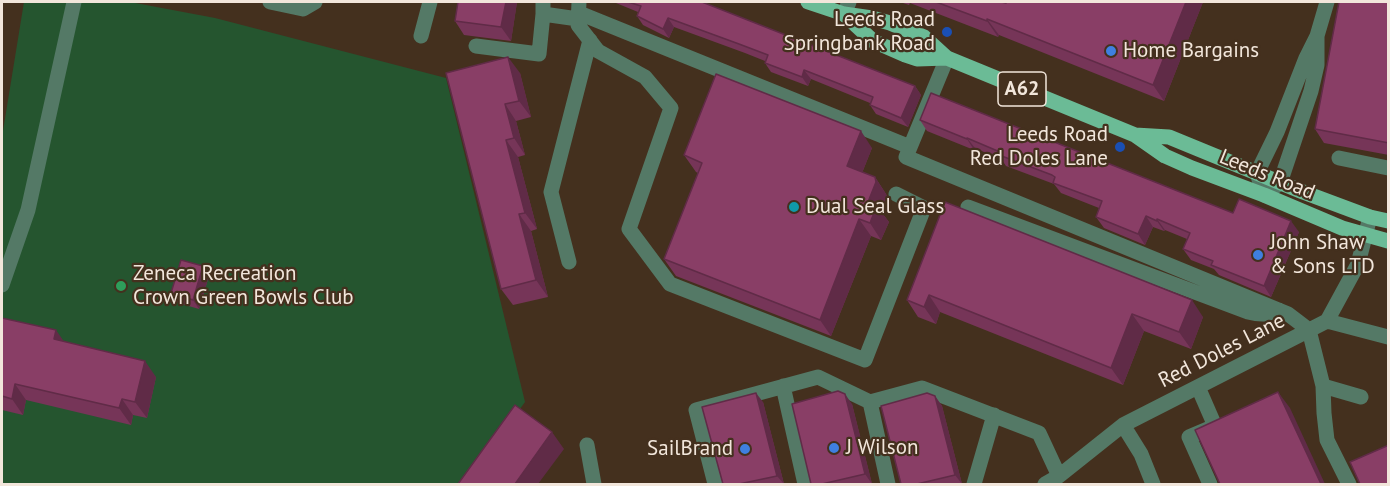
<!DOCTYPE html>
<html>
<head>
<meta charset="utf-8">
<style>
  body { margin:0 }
  #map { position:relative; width:1390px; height:486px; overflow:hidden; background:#44301e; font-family:"PT Sans",sans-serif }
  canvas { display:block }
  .frame { position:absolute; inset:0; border:3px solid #f2e6db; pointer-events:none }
</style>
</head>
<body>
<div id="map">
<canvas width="1390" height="486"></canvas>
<div class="frame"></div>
</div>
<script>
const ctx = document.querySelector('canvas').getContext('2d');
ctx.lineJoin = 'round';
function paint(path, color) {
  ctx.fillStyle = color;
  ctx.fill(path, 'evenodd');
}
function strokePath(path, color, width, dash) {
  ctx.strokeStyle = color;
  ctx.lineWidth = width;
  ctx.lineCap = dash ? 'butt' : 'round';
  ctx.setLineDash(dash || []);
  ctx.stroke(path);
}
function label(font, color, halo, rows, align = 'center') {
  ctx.font = font + ' "PT Sans",sans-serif';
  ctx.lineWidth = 4.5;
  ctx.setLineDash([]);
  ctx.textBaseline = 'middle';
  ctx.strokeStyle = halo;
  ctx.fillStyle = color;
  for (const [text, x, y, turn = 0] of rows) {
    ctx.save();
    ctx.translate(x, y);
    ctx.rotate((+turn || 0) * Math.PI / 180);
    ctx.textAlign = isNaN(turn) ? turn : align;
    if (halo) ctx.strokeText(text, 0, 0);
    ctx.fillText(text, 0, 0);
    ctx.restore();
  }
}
const green = new Path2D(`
  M24,2H130L215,18L446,78L525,402L465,484H2V137Z`);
const minor = new Path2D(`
  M270,2L303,9L315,2
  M543,2V14L578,19
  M579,2L578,25L598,51L645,77L671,108L629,229L670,284L865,360L924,208L896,194
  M579,13L910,147
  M844,14L849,2
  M421,36L430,2
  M1317,36V65L1311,91L1280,183L1264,195L1257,173L1277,132L1306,58L1317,36L1327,2
  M476,46L539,54L543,14
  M947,58L906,157L1288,314L1309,330L1323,386L1324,413L1327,440L1349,484
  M1339,158L1388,168
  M968,207L1248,312C1260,315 1268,315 1279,310
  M569,262L551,192L590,40
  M2,285L28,210L74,2
  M1327,321L1388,337
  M783,386L805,484
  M1323,386L1361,397
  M1198,387L1215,426L1189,437L1210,484
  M870,402L888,484
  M1123,425L1141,454L1153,484
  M587,445L594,484
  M715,484L696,410L818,377L870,402L922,388L1039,433L1059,476
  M974,484L994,415
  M1045,484L1059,476L1123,425L1327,321L1358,264L1370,217`);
const major = new Path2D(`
  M808,2L844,14L872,18L890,23L924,37L947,58L1135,135L1165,156L1192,168L1264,195L1342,228L1388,241
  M844,14L873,41L905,55L917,59L947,58
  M1135,135L1169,137L1303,192L1370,217L1388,221`);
const wall = new Path2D(`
  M458,2H517L511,41L464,35L455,21Z
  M615,2H702L915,86L921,95L908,127L876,114L870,105V103L811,79L808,86L771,72L765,63V61L745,53L674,27L669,38L643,25L637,16L638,12L616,3Z
  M900,2H1001L1006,3V2H1203L1164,101L999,35L998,37L910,3L909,5Z
  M1389,2V155L1324,143L1315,129Z
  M446,73H520L531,117L516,121L525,155L518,157L537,229L531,231L548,297L513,305L501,289Z
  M920,120L1233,213L1299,232L1271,297L1219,275L1214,269L1191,260L1183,249L1187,239L1165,230L1164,231L1153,227L1145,245L1104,228L1096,217L1099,208L1061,193L1054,184L1006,166L1002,160L975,148L974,150L927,131Z
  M872,148L862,173L875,177L886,194L888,199L882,213L889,222L881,240L871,236L831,336L676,276L664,259L698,173L696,172L684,155Z
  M945,202L1203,317L1191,349L1144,331L1123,385L940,312L936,324L918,317L907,300Z
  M209,276L199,309L178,303L171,293Z
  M2,318L156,377L147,418L133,415L131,425L26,400L23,415L2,410Z
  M935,396L942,406L962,484H901Z
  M763,402L784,484H723Z
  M852,404L872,484H811Z`);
const shadedWall = new Path2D(`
  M506,2H517L511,41L501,27Z
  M1186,2H1203L1164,101L1153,85Z
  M668,18L674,27L669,38L663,29Z
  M987,19L999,35L998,37L987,21Z
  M508,57L520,73L531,117L519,101Z
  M804,70L811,79L808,86L802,77Z
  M915,86L921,95L908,127L901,118Z
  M505,104L516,121L525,155L514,138Z
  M861,131L872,148L858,183L847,166Z
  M967,138L975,148L974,150L967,139Z
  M506,140L518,157L537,229L525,213Z
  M875,177L886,194L888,199L882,213L889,222L881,240L870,223L868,202Z
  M519,214L531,231L548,297L536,280Z
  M1146,216L1153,227L1145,245L1138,234Z
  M859,219L871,236L831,336L820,320Z
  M1157,219L1165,230L1164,231L1157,221Z
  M1291,221L1299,232L1271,297L1264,286Z
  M203,266L209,276L199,309L193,300Z
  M929,295L940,312L936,324L924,307Z
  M1192,300L1203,317L1191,349L1179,332Z
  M1132,314L1144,331L1123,385L1111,368Z
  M56,330L67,346L54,339Z
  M145,361L156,377L147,418L135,402Z
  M15,384L26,400L23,415L12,399Z
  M1278,392L1290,408L1325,484H1321Z
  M756,393L763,402L784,484L777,476Z
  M845,394L852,404L872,484L865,474Z
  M935,396L942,406L962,484L955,475Z
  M122,399L133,415L131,425L119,408Z
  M552,432L564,449L538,484H515Z`);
const building = new Path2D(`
  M458,2H506L501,27L455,21Z
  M628,2H702L915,86L901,118L870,105L873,97L804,70L802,77L765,63L768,55L739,44L668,18L663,29L637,16L641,6Z
  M936,2H1001L1006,3V2H1186L1153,85L987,19V21Z
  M1339,2H1389V143L1315,129Z
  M508,57L519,101L505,104L514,138L506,140L525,213L519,214L536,280L501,289L446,73Z
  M716,74L861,131L847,166L875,177L876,182L868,202L877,205L870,223L859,219L820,320L664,259L702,163L684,155Z
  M931,93L1233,213L1239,199L1291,221L1264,286L1211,265L1213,261L1183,249L1190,233L1157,219V221L1146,216L1138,234L1096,217L1102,201L1053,183L1055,177L1052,175L999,155L1000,152L967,138V139L920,120Z
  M945,202L1192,300L1179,332L1132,314L1111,368L929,295L924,307L907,300Z
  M181,260L203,266L193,300L171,293Z
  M2,318L56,330L54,339L145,361L135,402L122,399L119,408L15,384L12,399L2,396Z
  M838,391L845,394L865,474L822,484H811L792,404Z
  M1278,392L1321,484H1220L1195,430Z
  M756,393L777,476L739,484H723L702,407Z
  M927,393L935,396L955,475L917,484H901L881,406Z
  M515,405L552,432L515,484H458Z
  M1389,445V484H1360L1350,462Z`);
const markers = [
  [947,32,6,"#1a4fb4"],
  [1111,51,6,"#3f7fe0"],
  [1120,147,6,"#1a4fb4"],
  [794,207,6,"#0f9aa8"],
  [1258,255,6,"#3f7fe0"],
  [121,286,6,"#2e9e5b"],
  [834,448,6,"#3f7fe0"],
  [745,449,6,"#3f7fe0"]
];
const shields = [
  [1022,89,48]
];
const shieldNames = [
  ["A62",1022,89]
];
const poiNames = [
  ["Leeds Road",935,20,"right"],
  ["Springbank Road",935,44,"right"],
  ["Home Bargains",1123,51],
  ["Leeds Road",1108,135,"right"],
  ["Red Doles Lane",1108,159,"right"],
  ["Dual Seal Glass",806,207],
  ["John Shaw",1270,243],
  ["& Sons LTD",1270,267],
  ["Zeneca Recreation",133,274],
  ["Crown Green Bowls Club",133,298],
  ["J Wilson",846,448],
  ["SailBrand",733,449,"right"]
];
const streetNames = [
  ["Leeds Road",1267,175,22],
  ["Red Doles Lane",1222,351,-27]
];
paint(green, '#25552f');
strokePath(minor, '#547966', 15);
strokePath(major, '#6bbb96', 15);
paint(wall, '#763558');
paint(shadedWall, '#602b47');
paint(building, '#893e66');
strokePath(building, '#602b47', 1.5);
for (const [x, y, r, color] of markers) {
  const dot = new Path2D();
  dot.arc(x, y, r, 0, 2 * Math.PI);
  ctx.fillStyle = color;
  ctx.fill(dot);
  strokePath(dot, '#44301e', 2);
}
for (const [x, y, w] of shields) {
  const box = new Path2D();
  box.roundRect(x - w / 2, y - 17, w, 34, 4.5);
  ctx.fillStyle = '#44301e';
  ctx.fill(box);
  strokePath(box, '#f2e6db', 1.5);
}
label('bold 20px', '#f2e6db', null, shieldNames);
label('21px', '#f2e6db', '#44301e', poiNames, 'left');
label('21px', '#f2e6db', '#44301e', streetNames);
</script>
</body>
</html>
